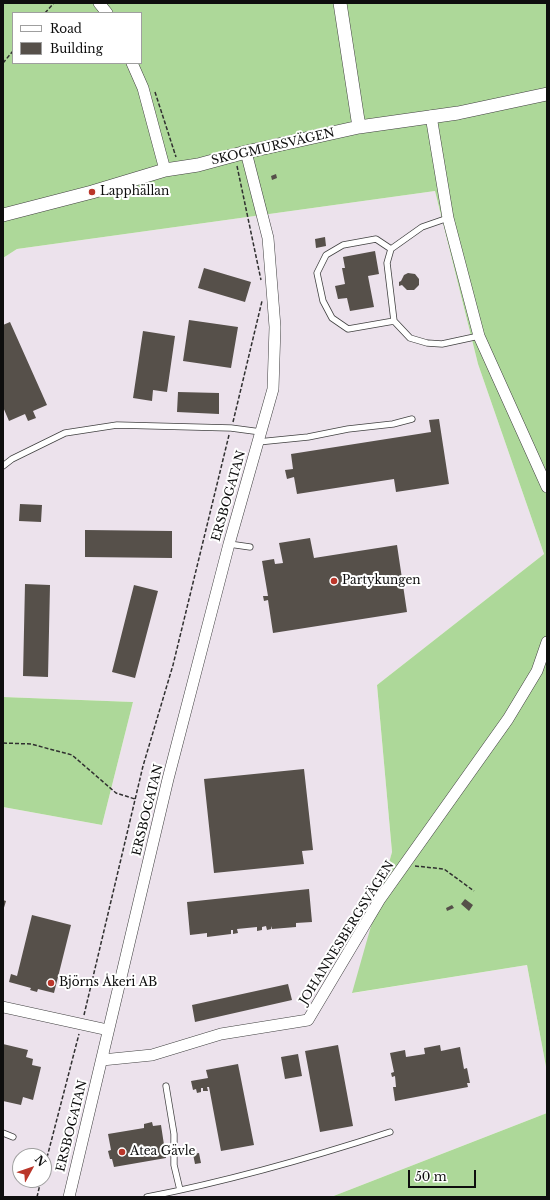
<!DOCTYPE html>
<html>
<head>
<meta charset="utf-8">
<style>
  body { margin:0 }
  #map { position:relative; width:550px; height:1200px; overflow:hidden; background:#fefdef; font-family:"Libre Baskerville",serif }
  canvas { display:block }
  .frame { position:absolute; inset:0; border:4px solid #0e0e0e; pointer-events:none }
  .legend { position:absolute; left:12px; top:12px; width:130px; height:52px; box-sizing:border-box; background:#fff; border:1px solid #9f9f9f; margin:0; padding:5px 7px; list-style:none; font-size:12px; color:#0e0e0e }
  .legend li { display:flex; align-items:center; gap:8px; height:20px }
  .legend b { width:20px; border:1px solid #9f9f9f }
  .north { position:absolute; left:12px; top:1148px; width:40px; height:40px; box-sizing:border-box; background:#fff; border:1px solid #9f9f9f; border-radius:50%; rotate:50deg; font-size:11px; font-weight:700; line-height:16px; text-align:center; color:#0e0e0e }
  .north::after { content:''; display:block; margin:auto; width:14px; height:18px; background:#ba362a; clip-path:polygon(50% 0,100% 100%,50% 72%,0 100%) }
  .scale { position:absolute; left:408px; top:1170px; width:68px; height:18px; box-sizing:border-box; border:2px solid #0e0e0e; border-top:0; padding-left:5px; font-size:12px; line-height:14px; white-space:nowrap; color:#0e0e0e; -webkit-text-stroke:3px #fff; paint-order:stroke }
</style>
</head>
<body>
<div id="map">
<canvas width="550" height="1200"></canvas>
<div class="frame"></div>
<ul class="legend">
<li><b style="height:5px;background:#fff"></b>Road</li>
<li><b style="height:11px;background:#56504a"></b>Building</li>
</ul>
<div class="north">N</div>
<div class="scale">50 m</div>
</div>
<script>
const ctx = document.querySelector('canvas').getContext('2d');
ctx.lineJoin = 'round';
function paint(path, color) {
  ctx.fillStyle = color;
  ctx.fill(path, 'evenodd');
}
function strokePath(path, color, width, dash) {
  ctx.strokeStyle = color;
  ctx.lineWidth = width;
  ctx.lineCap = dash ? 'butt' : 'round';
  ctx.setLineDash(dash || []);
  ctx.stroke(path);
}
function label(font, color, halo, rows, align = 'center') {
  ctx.font = font + ' "Libre Baskerville",serif';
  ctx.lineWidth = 4;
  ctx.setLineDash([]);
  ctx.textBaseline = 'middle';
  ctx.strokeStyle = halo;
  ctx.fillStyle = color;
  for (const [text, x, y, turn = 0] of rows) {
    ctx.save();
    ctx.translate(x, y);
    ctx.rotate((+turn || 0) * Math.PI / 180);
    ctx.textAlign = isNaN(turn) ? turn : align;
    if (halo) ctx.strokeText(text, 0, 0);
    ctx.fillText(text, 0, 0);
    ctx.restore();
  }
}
const industrial = new Path2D(`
  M435,191L478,364L544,554L377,685L392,852L353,993L527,965L547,1072V1113L331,1197H3V807L102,825L133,702L3,697V258L17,249ZM20,1156H44V1180H20Z`);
const forest = new Path2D(`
  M3,3H547V1072L527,965L352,993L392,852L377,685L544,554L478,364L435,191L17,249L3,258ZM13,13H141V63H13Z
  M3,697L133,702L102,825L3,807Z
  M547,1113V1197H331Z`);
const building = new Path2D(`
  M276,174L277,178L272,180L271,176Z
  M325,237L326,246L316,248L315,239Z
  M375,251L379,274L368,276L374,307L350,311L347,298L338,299L335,286L345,284L342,268H345L343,257Z
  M204,268L251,282L245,302L198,288Z
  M408,273L415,274L419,279V285L414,290H407L402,285L399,286V282L401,281L404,275Z
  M189,320L238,327L231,368L183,361Z
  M10,322L47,405L33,411L36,418L28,421L25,414L9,421L3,407V325Z
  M143,331L175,336L167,392L153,390L152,401L133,398Z
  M178,392L219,393V414L177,412Z
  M439,419L449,484L396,492L394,479L297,494L294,477L287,479L285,470L293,469L291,454L431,432L429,420Z
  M20,504L42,505L41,522L19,521Z
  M85,530L172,531V558L85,557Z
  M310,538L314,558L397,545L407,612L273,633L268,600L264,601L263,596H268L262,561L274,559L275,564L283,563L279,543Z
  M25,584L50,585L48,677L23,676Z
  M134,585L158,591L135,678L112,672Z
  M304,769L313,850L302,851L304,864L214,873L204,779Z
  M309,889L312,922L296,923V927L272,929L271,926V929L267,930L266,926L262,927V930L257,931V927L237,929L238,933L233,934V930H231V934L207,937V933L190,935L187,902Z
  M465,899L473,905L469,911L461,904Z
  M3,900L6,901L3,911Z
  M452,905L454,908L447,911L446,908Z
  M32,915L71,925L54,993L38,989L37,992L30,990L31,988L9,982L11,974L17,976Z
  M288,984L292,1000L195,1022L192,1005Z
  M3,1044L28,1050L26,1057L33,1059L32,1065L41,1067L33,1100L23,1097L21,1105L3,1101Z
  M338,1045L353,1126L320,1132L305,1051Z
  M440,1045L441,1051L460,1047L464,1069L467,1068L470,1083H467L468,1087L395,1101L393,1087H396L395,1076L392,1077L391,1073L394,1072L390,1053L405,1050L406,1057L425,1054L424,1048Z
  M298,1054L302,1076L285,1079L281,1057Z
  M238,1064L254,1145L221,1151L209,1087H207L208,1091H203V1088H201V1092L197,1093L196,1089L193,1090L191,1081L208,1078L206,1070Z
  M152,1122L153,1126L161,1125L166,1158L114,1167L112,1159H110L108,1151L111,1150L108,1134L144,1128V1124Z
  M199,1153L201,1163L195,1164L193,1154Z`);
const path = new Path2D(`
  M45,13L54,3
  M3,63L13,51
  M155,92L176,157
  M237,166L261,280
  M233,422L262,301
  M3,743L31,744L72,755L116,793L135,799
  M415,866L444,869L474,891
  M84,1015L143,766L173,665L229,435
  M44,1169L79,1034
  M37,1197L41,1180`);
const service = new Path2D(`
  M448,218L422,227L391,249L387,263L394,321L410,338L427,343L442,344L479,336
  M391,249L376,239L343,245L326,255L317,273L323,301L332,318L348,329L394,321
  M258,442L308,437L348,429L393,424L412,419
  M3,466L12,459L65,433L117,425L231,428L261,432
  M229,544L250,547
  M166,1086L174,1134V1165L180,1190
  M3,1133L13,1137
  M147,1197C229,1181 310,1158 390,1132`);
const minor = new Path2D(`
  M99,3L107,13
  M132,63L143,88L165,170
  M431,116L448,218L479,336L547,487
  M3,1007L108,1030
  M102,1060L152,1055L221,1034L308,1020L380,899L508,719L537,671L547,642
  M69,1197L168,779L229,544L273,389L275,327L268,238L246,152`);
const tertiary = new Path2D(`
  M340,3L359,127
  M3,215L92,192L165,170L198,165L246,152L359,127L458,113L547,94`);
const markers = [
  [92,192,4,"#ba362a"],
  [334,581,4,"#ba362a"],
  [51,983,4,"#ba362a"],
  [122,1152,4,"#ba362a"]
];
const streetNames = [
  ["SKOGMURSVÄGEN",273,147,-13],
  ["ERSBOGATAN",229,496,-74],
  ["ERSBOGATAN",148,810,-76],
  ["JOHANNESBERGSVÄGEN",347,933,-58],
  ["ERSBOGATAN",72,1126,-76]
];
const poiNames = [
  ["Lapphällan",100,192],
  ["Partykungen",342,581],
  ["Björns Åkeri AB",59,983],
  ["Atea Gävle",130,1152]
];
paint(industrial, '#ece2ec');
paint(forest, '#add899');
paint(building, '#56504a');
strokePath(service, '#414141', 7);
strokePath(minor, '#414141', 12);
strokePath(tertiary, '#414141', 14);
strokePath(path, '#303030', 1.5, [4, 2]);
strokePath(service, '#fff', 5.5);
strokePath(minor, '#fff', 11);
strokePath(tertiary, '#fff', 13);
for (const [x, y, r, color] of markers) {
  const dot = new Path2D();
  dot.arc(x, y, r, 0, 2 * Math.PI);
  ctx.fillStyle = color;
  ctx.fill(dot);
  strokePath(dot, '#fff', 1.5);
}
label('12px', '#0e0e0e', '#fff', streetNames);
label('12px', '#0e0e0e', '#fff', poiNames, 'left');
</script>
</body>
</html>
